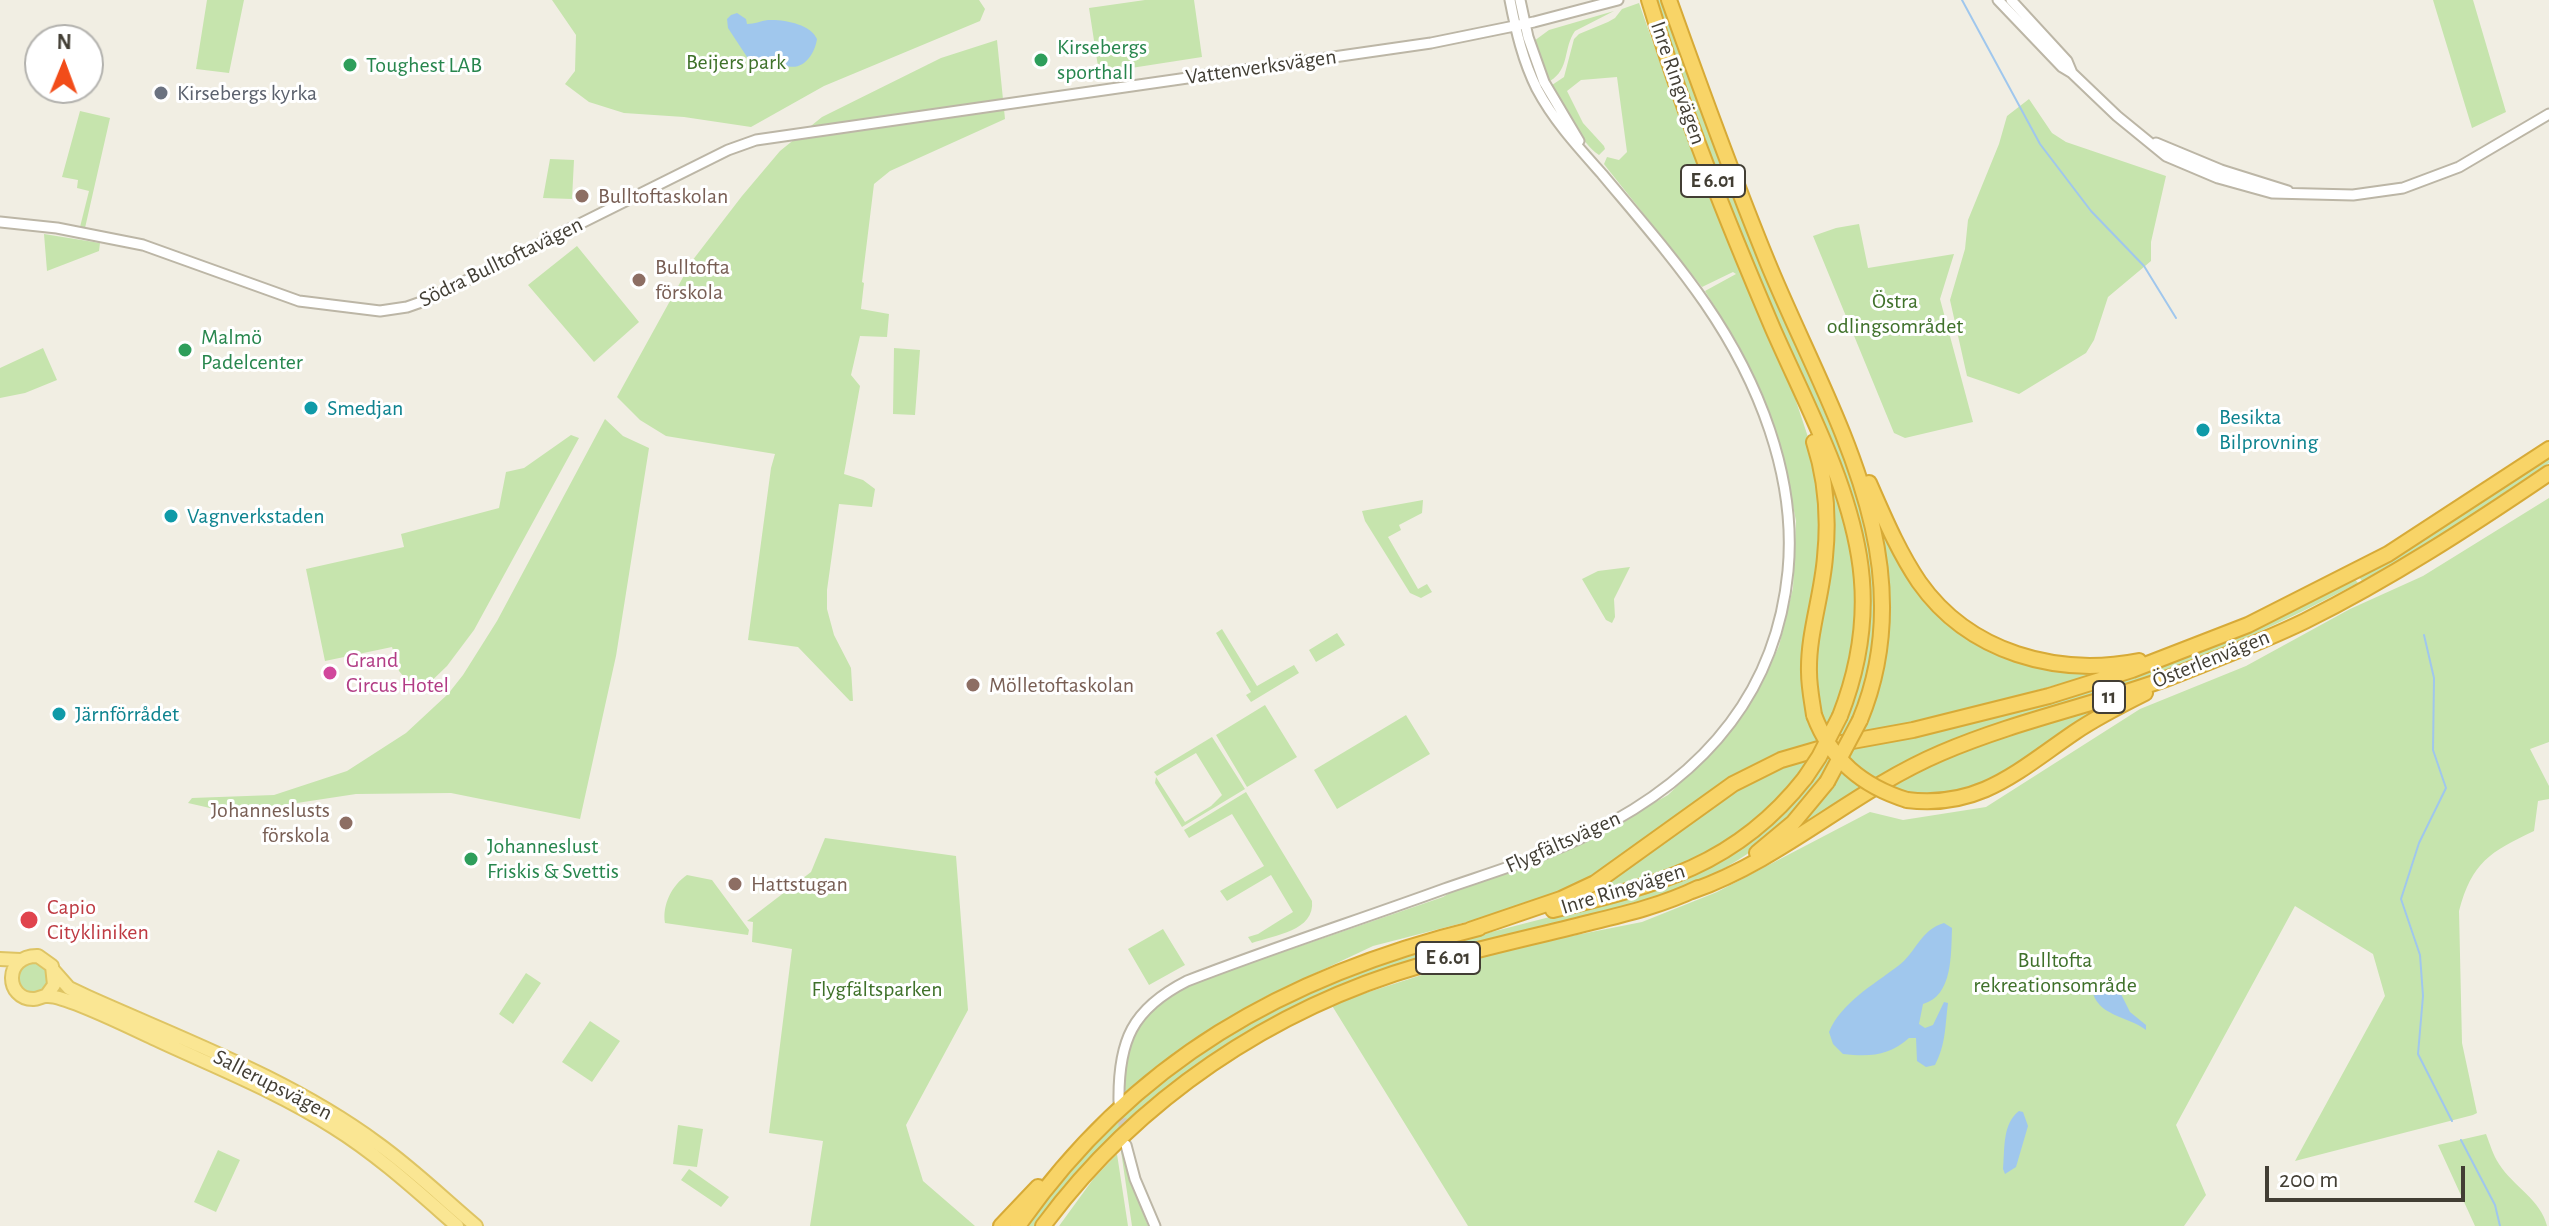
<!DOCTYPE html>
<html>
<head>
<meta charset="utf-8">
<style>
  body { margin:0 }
  #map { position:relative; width:2549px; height:1226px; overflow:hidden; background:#f1eee3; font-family:"Alegreya Sans",sans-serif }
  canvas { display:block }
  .north { position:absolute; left:24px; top:24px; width:80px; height:80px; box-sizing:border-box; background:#fff; border:2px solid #b3b2ae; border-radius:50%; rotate:1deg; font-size:22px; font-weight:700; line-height:32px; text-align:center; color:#423e34 }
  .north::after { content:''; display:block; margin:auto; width:28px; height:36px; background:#f24c19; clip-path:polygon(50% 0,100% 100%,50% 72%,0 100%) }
  .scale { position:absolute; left:2265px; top:1166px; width:200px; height:36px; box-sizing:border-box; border:4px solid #423e34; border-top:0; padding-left:10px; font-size:24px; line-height:28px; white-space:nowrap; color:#423e34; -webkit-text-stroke:6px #fff; paint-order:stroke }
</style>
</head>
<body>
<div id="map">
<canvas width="2549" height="1226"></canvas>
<div class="north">N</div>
<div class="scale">200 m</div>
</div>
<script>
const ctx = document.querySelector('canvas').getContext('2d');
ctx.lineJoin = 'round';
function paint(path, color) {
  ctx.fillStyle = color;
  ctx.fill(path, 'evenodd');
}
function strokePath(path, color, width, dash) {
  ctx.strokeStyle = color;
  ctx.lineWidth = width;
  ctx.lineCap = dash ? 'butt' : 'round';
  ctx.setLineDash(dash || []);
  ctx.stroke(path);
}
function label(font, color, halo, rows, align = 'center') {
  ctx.font = font + ' "Alegreya Sans",sans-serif';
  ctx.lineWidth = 6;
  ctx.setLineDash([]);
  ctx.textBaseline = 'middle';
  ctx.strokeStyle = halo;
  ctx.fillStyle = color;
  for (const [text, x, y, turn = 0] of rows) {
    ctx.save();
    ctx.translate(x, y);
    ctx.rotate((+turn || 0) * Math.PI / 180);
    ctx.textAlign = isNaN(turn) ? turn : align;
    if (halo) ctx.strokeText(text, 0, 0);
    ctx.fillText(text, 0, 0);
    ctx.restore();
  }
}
const green = new Path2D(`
  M207,0H244L229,73L196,69Z
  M552,0H979L985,9L980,21L824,86L751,127L684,117L624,113L589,102L565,84L575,71L576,35Z
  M1145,0H1194L1202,57L1099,73L1089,8Z
  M1653,0H1664L1757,252L1859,494L1877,579L1874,654L1850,730L1836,738L1855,689L1863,552L1723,195Z
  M2433,0H2473L2506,112L2472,128Z
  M1639,3L1683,128L1794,395L1816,461L1823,513L1810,630L1822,741L1798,749L1574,888L1513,910L1373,946L1263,998L1209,1030L1124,1096C1122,1033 1148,1003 1204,979L1443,897L1453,891L1575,847L1668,795L1717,747L1735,726L1763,681L1779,646L1793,588L1796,521L1784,460L1763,396L1738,344L1705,291L1736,274L1733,272L1702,287L1607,168L1604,164L1607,157L1619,160L1627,152L1617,77L1581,80L1567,91L1583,123L1604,146L1605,149L1599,155C1581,144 1562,104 1552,85L1564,77L1574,39L1579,34L1608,22L1615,18L1622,9Z
  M1614,11L1575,31C1563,48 1570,69 1550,81L1534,41L1549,30Z
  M997,40L1005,119L890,171L874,184L862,282L864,283L861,309L889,314L887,337L860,336L851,375L860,386L844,474L863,480L875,489L872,507L839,504L827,590V609L834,635L851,668L853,701H850L798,647L748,640L771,468L775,454L666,436L640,420L617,397L692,261L742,196L780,151L822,117L941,58Z
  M2029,99L2052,133L2066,142L2166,176L2151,242V261L2108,297L2094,340L2086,353L2019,394L1967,376L1950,300L1965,249L1968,220L1999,144L2007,116Z
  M80,111L110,118L85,228L80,227L89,191L77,188L78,180L62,177Z
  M550,159L574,160L572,199L543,198Z
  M1859,224L1868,268L1954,254L1940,299L1973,422L1905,438L1894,433L1813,236L1836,228Z
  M44,234L100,243L99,251L47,271Z
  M577,246L639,322L594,362L528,285Z
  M43,348L57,380L25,393L0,398V368Z
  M894,348L920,350L915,415L893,414Z
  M605,419L623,436L649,448L616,656L580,819L451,793L356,794L251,810L223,811L188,803L192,798L274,795L347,771L406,733L448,694L463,675L497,621Z
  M571,435L579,438L474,630L447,666L418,694L399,671L392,647L325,661L306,569L404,547L401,534L499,508L506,472L524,468Z
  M2549,454V463C2487,504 2427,546 2362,581L2358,576Z
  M1826,467C1864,563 1867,637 1826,732L1813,688Z
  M2549,498V742L2530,749L2549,786V799L2538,801L2534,831C2490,852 2472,862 2459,911L2462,1043L2477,1113L2473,1115L2295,1161L2385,996L2373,954L2295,906L2176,1125L2206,1195L2184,1226H1468L1331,1004L1500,950L1642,922L1717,892L1870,812L1903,820L1986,807L2140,709L2246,666L2350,609L2423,576Z
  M1423,500L1422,513L1399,525L1401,530L1388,537L1418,589L1427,584L1432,592L1421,598L1410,593L1365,521L1362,511Z
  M1872,501L1916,582L1996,650L2113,669L1970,709L1861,733C1892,656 1896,581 1872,501Z
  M1630,567L1614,599L1615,617L1612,623L1606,620L1582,579L1598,571Z
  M2354,578L2358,583C2282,623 2204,659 2122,686C2036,714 1950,734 1871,781L1847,761L1856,745L2072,694Z
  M1222,629L1257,686L1294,665L1299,673L1251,702L1246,695L1251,692L1216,633Z
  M1337,633L1345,645L1316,662L1309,650Z
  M2128,695L1995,781L1930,799L1882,787L1932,760Z
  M1265,705L1297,757L1247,787L1216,735Z
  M1406,715L1430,754L1337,809L1314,770Z
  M1212,737L1245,789L1182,827L1155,783L1156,777L1185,822L1211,806L1222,795L1196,753L1157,776L1154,772Z
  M1830,754L1835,760C1824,775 1814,792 1802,806C1764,849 1715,877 1663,897C1604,912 1546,928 1487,944C1373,974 1274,1002 1179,1078C1124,1121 1081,1173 1037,1226H1024L1092,1143L1167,1075L1261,1012L1379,961L1604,903L1701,870Z
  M1813,755C1796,778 1779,802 1757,821C1704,867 1635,882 1569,900L1732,791L1770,771Z
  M1842,768L1864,786L1790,834Z
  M1246,792L1312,901C1315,931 1275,935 1252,943L1248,937L1258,934L1293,912L1271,875L1227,901L1220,891L1264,866L1232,814L1189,838L1184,830Z
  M825,838L956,856L968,1010L906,1125L923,1181L975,1226H810L823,1141L769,1133L792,949L752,942L753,922L747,921L811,872Z
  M687,875L712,880L749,930L748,935L665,923C662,905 672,885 687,875Z
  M1163,929L1185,965L1149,985L1128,949Z
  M17 978a16 16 0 1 1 32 0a16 16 0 1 1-32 0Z
  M526,973L541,983L513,1024L499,1014Z
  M590,1021L620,1041L592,1082L562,1062Z
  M678,1125L703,1129L697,1167L673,1164Z
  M2486,1134C2490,1144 2493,1155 2499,1164C2513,1186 2541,1200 2547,1226H2475L2438,1145Z
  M218,1150L240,1160L216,1212L194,1202Z
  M1121,1151H1123L1133,1187L1148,1226H1132Z
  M1117,1154L1128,1226H1059L1094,1178Z
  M689,1169L729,1197L721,1207L681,1180Z`);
const water = new Path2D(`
  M737,13L746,19L747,24C755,24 760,21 768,20C783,19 811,24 817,39C815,53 804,71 787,66C776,63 787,62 775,60C766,59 758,62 749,60L728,28L727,19L731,15Z
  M1944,923L1952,928C1951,954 1953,996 1923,1004L1919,1024L1925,1028L1933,1025L1944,1002L1948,1003C1945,1026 1946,1044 1935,1065L1926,1067L1917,1061L1916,1038H1909C1889,1056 1870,1057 1843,1054L1833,1044L1829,1032C1841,1003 1873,985 1898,966C1916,953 1920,930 1944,923Z
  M2111,982L2118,988L2130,1012L2146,1025V1030C2128,1016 2096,1016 2092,989L2094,985Z
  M2019,1111L2023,1112L2028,1126L2016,1167L2005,1174L2003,1169C2005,1149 2002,1124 2019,1111Z`);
const stream = new Path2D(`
  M1962,0L2040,144L2091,211L2144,266L2176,318
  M2424,635L2434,678L2433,750L2446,788L2419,843L2401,899L2420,955L2423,996L2418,1054L2452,1121
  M2461,1140L2495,1205L2500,1226`);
const minorTunnel = new Path2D(`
  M1120,1105L1125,1138`);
const minor = new Path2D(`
  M1520,0L1528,37L1544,82L1579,141
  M1998,0L2062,67L2072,73L2117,116L2166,156L2218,178L2272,193L2353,195L2403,188L2459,167L2549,114
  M2011,0L2067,61L2072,73
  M2156,143L2221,170L2288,191
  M0,222L57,228L143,245L299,301L380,311L407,307L427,300L728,150L756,140L1431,43L1534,22L1618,0
  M1119,1102C1118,1041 1132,1009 1187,981C1272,948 1359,920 1444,889C1493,872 1544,857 1591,833C1700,779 1776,696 1788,571C1797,476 1758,380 1705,303C1674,258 1637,216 1602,174C1578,147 1554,121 1537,89C1523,61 1516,31 1510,0
  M1126,1145L1135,1179L1155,1226`);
const major = new Path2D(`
  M0,959L20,960
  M54,971L69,988L88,997C186,1041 290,1079 377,1143C412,1168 443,1198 476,1226
  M46,996L54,985L52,966L38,956C3,955 5,1000 34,999C38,999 42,996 46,996C63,994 134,1029 153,1038C213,1066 277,1091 333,1127C378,1155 417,1191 457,1226`);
const highway = new Path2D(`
  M1649,0C1683,112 1727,221 1773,329C1805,402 1846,477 1859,556C1868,610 1860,665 1840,716
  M1669,0C1700,87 1732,175 1767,261C1827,408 1927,558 1860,720
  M1814,442C1826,479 1829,518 1825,557C1822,596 1808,634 1809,672C1809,687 1812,701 1814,715
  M1869,483C1884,517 1898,551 1919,582C1969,653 2057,677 2139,661
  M1907,800C1980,809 2019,770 2075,732C2097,717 2121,705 2145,693
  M1757,853L1793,823L1827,782
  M1692,891C1783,859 1852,791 1941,753C2015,721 2095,705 2171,677C2216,659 2262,642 2305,621C2391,578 2471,526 2549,473
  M1553,910C1657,885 1736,866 1805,778
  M1470,930L1561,899L1595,883L1733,784L1781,760L1836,744L1913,730L2049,696L2132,670L2248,625L2388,554L2549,449
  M1001,1226L1038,1187
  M1018,1226C1133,1061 1286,975 1479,928
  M1043,1226C1137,1099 1272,1008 1422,965C1477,949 1533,937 1588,923C1625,914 1663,905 1698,888`);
const highwayBridge = new Path2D(`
  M1814,715C1831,760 1862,786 1907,800
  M1805,778L1819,757L1840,716
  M1827,782L1860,720`);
const markers = [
  [1041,60,8,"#2e9e5b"],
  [350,65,8,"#2e9e5b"],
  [161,93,8,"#6b7280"],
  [582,196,8,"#8d6e63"],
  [639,280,8,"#8d6e63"],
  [185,350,8,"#2e9e5b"],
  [311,408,8,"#0f9aa8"],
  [2203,430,8,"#0f9aa8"],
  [171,516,8,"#0f9aa8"],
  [330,673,8,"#d1479c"],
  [973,685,8,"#8d6e63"],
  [59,714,8,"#0f9aa8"],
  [346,823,8,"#8d6e63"],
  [471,859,8,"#2e9e5b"],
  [735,884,8,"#8d6e63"],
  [29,920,10,"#e0444e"]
];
const shields = [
  [1713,181,64],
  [2109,697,32],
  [1448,958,64]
];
const shieldNames = [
  ["E 6.01",1713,181],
  ["11",2109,697],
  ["E 6.01",1448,958]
];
const leisureNames = [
  ["Kirsebergs",1057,47],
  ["sporthall",1057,72],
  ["Toughest LAB",366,65],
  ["Malmö",201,337],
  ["Padelcenter",201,362],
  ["Johanneslust",487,846],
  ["Friskis & Svettis",487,871]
];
const parkNames = [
  ["Beijers park",736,62],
  ["Östra",1895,301],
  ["odlingsområdet",1895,326],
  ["Bulltofta",2055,960],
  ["rekreationsområde",2055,985],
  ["Flygfältsparken",877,989]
];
const streetNames = [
  ["Vattenverksvägen",1261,67,-8],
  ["Inre Ringvägen",1678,83,71],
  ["Södra Bulltoftavägen",501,262,-26],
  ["Österlenvägen",2211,659,-22],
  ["Flygfältsvägen",1563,842,-24],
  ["Inre Ringvägen",1623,889,-17],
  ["Sallerupsvägen",273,1085,27]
];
const worshipNames = [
  ["Kirsebergs kyrka",177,93]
];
const educationNames = [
  ["Bulltoftaskolan",598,196],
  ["Bulltofta",655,267],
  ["förskola",655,292],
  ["Mölletoftaskolan",989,685],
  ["Johanneslusts",330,810,"right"],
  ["förskola",330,835,"right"],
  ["Hattstugan",751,884]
];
const cultureNames = [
  ["Smedjan",327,408],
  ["Besikta",2219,417],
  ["Bilprovning",2219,442],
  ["Vagnverkstaden",187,516],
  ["Järnförrådet",75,714]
];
const hotelNames = [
  ["Grand",346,660],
  ["Circus Hotel",346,685]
];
const healthNames = [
  ["Capio",47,907],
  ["Citykliniken",47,932]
];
paint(green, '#c6e4ad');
paint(water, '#a0c7ed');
strokePath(stream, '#a0c7ed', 2);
strokePath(minorTunnel, '#cecbc0', 9, [9, 4.5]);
strokePath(minor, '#bcb6a6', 13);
strokePath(major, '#dec464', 16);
strokePath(highway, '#d7aa37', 18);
strokePath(minor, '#fff', 9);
strokePath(major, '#fae693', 12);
strokePath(highway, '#f8d467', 14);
strokePath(highwayBridge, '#d7aa37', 18, []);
strokePath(highwayBridge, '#f8d467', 14);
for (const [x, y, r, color] of markers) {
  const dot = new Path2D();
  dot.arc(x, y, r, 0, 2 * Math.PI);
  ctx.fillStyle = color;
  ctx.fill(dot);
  strokePath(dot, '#fff', 3);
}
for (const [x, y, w] of shields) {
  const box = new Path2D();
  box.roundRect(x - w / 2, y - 16, w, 32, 6);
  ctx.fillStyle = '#fff';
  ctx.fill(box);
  strokePath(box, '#423e34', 2);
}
label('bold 20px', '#423e34', null, shieldNames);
label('22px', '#27864d', '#fff', leisureNames, 'left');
label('22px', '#3f712a', '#fff', parkNames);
label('22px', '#423e34', '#fff', streetNames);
label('22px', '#5b616d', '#fff', worshipNames, 'left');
label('22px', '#785e54', '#fff', educationNames, 'left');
label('22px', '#0d838f', '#fff', cultureNames, 'left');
label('22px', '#b23c85', '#fff', hotelNames, 'left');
label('22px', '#be3a42', '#fff', healthNames, 'left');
</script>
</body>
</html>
